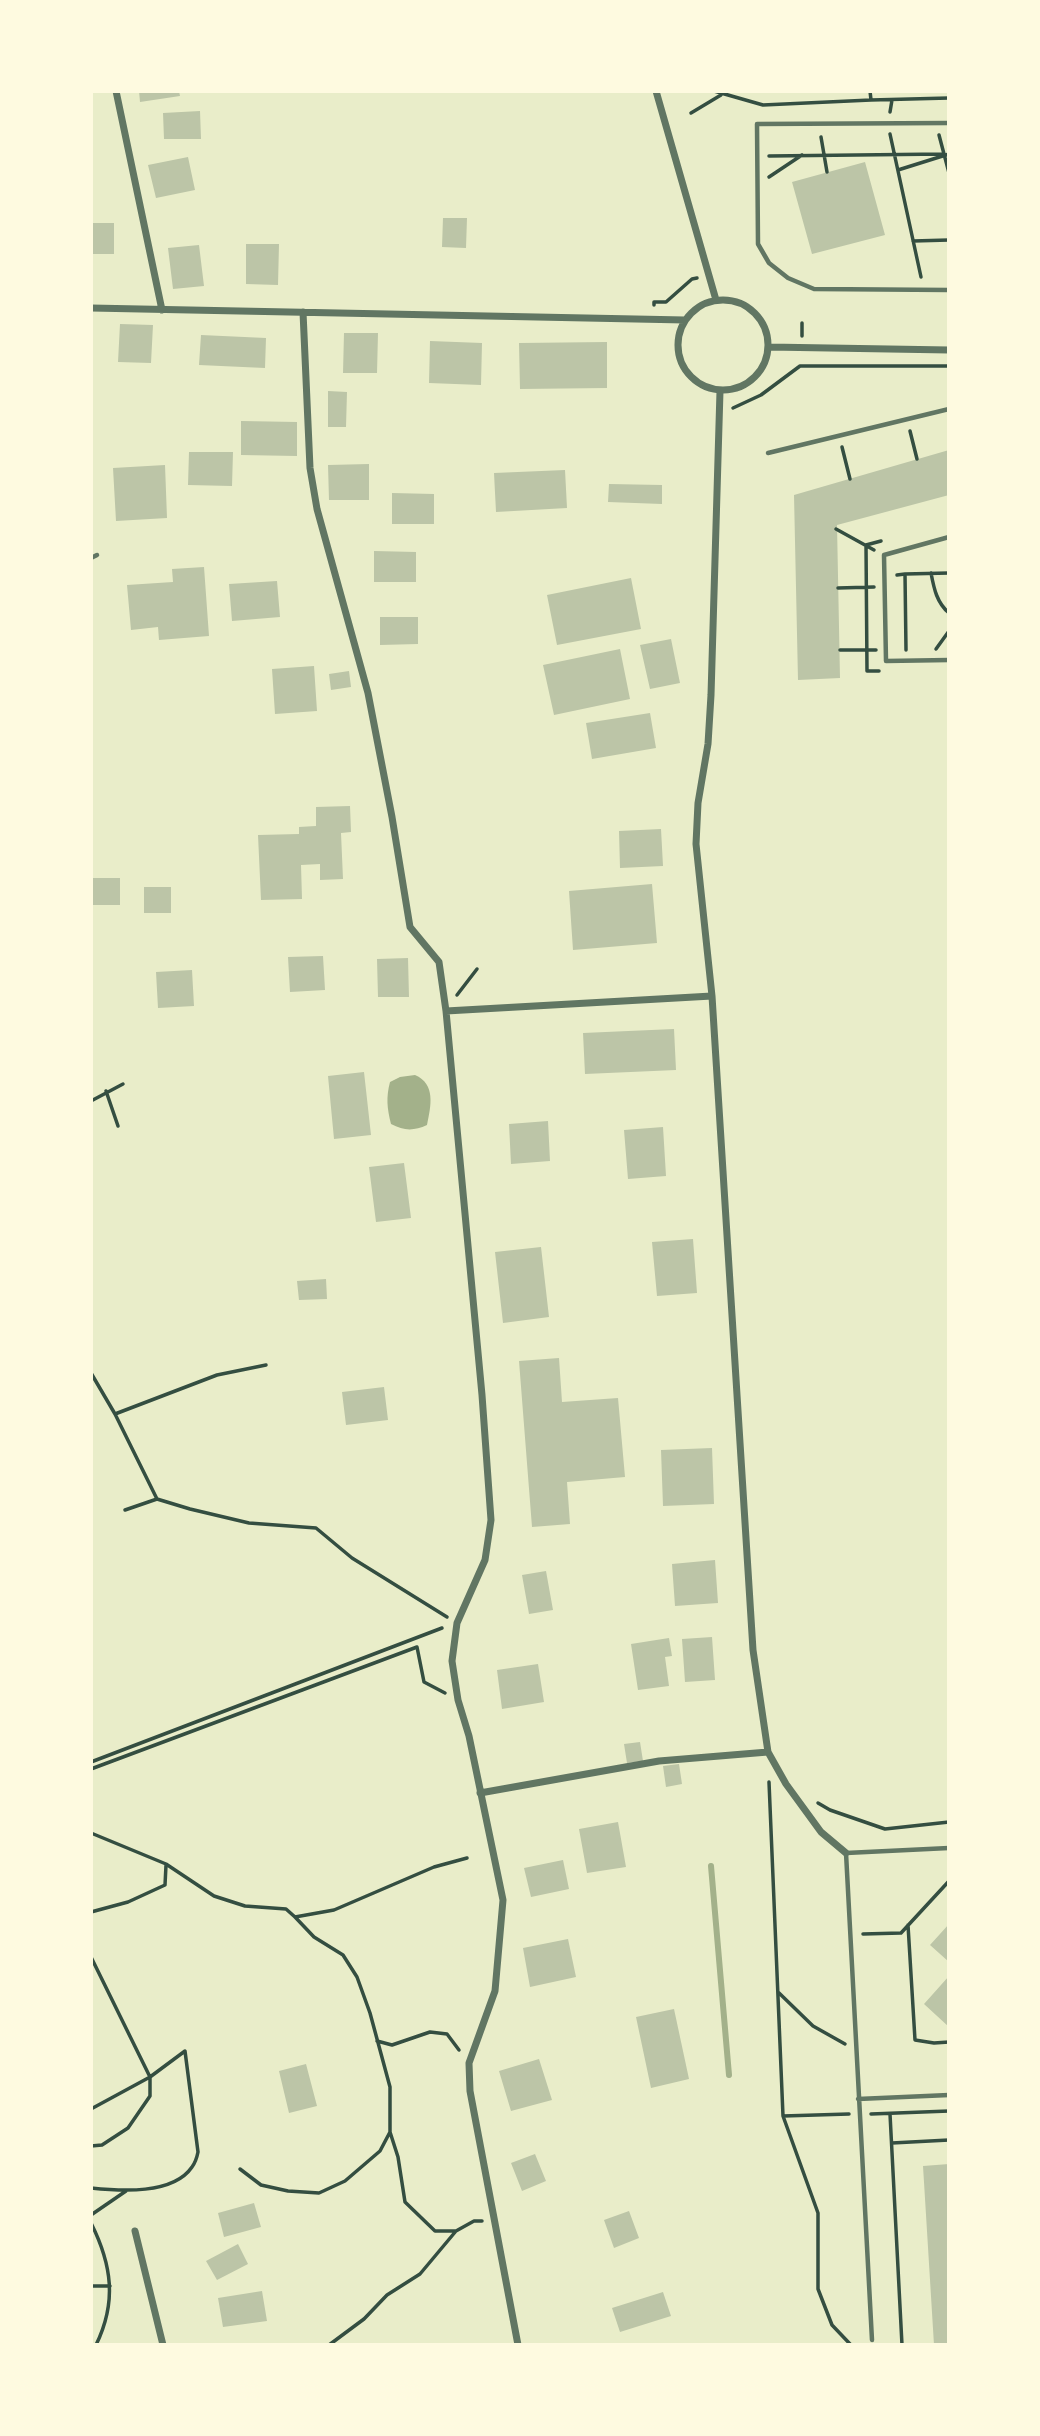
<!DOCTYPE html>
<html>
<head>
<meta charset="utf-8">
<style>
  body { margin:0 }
  #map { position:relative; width:1040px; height:2436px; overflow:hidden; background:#e9edc9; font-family:Mulish,sans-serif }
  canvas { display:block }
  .frame { position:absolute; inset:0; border:93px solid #fefae0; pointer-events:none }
</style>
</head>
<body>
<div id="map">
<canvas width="1040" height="2436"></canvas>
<div class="frame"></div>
</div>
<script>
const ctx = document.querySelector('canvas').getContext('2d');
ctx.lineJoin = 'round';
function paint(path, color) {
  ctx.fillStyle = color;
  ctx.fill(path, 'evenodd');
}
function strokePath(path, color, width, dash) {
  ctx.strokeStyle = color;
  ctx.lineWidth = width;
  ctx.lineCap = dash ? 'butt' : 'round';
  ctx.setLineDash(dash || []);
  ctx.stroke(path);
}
const water = new Path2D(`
  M415,1075C436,1084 431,1106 427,1125C414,1131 404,1131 391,1124C387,1108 386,1097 390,1082L400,1077Z`);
const stream = new Path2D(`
  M711,1866L729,2075`);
const building = new Path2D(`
  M139,91H179L180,96L140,102Z
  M200,111L201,139H164L163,113Z
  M188,157L195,190L156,198L148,165Z
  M865,162L885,235L812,254L792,182Z
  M443,218H467L466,248L442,247Z
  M91,223H114V254H91Z
  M246,244H279L278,285L246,284Z
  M199,245L204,286L173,289L168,248Z
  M120,324L153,325L151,363L118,362Z
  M344,333H378L377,373H343Z
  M201,335L266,338L265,368L199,365Z
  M430,341L482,343L481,385L429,383Z
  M607,342V388L520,389L519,343Z
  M328,391L347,392L346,427H328Z
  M241,421L297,422V456L241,455Z
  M949,450V495L837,525L840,678L798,680L794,495Z
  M189,452H233L232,486L188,485Z
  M369,464V500H329L328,465Z
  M165,465L167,518L116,521L113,468Z
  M565,470L567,508L496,512L494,473Z
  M609,484L662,485V504L608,502Z
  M392,493L434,494V524H392Z
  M374,551L416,552V582H374Z
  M204,567L209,636L159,640L158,627L131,630L127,585L173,582L172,569Z
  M631,578L641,629L557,645L547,595Z
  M277,581L280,617L232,621L229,584Z
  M380,617H418V644L380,645Z
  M671,639L680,683L650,689L640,645Z
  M620,649L630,699L554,715L543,665Z
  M314,666L317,711L275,714L272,669Z
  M349,671L351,687L331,690L329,674Z
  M650,713L656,748L592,759L586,723Z
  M350,806L351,832L341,833L343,879L320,880V864L301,865L302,899L261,900L258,835L299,834V827L316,826V807Z
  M661,829L663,866L620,868L619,831Z
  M93,878H120V905H93Z
  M652,884L657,943L573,950L569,891Z
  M144,887H171V913H144Z
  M323,956L325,990L290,992L288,957Z
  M408,958L409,997H378L377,959Z
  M192,970L194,1006L158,1008L156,972Z
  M674,1029L676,1070L585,1074L583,1033Z
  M364,1072L371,1135L334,1139L328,1076Z
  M548,1121L550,1161L511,1164L509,1124Z
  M663,1127L666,1176L628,1179L624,1130Z
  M404,1163L411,1218L376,1222L369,1167Z
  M693,1239L697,1293L657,1296L652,1242Z
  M541,1247L549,1317L503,1323L495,1252Z
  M326,1279L327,1299L299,1300L297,1281Z
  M559,1358L562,1402L618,1398L625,1477L567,1482L570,1524L532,1527L519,1361Z
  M384,1387L388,1420L346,1425L342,1392Z
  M712,1448L714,1504L663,1506L661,1450Z
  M715,1560L718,1603L675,1606L672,1564Z
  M546,1571L553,1610L529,1614L522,1575Z
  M712,1637L715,1680L685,1682L682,1639Z
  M669,1638L672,1656L665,1657L669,1686L638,1690L631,1644Z
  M538,1664L544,1702L502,1709L497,1670Z
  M640,1742L643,1761L627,1763L624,1744Z
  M679,1764L682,1784L666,1787L663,1766Z
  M618,1822L626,1867L587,1873L579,1829Z
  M563,1860L569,1889L531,1897L524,1868Z
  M949,1924V1962L930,1945Z
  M568,1939L576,1977L530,1987L523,1948Z
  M949,1976V2027L924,2004Z
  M674,2009L689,2079L651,2088L636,2017Z
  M539,2059L552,2100L511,2111L499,2071Z
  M306,2064L317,2106L289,2113L279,2071Z
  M535,2154L546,2181L522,2191L511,2163Z
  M949,2164V2345H934L923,2166Z
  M254,2203L261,2227L224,2237L218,2213Z
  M629,2211L639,2238L614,2248L604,2220Z
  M238,2244L248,2264L217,2280L206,2261Z
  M262,2291L267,2321L223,2327L218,2298Z
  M663,2292L671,2316L620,2332L612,2308Z`);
const path = new Path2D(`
  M714,91L763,105L871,100
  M870,91L871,100L949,98
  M890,112L892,100
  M691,113L721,95
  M890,134L921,277
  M939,135L949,173
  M821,137L827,172
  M769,156L944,154
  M898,170L949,154
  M769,177L802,155
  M913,241L949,240
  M654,305V302H666L692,279L697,278
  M802,336V323
  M733,408L761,395L800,366H949
  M910,431L917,459
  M842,447L850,479
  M836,529L874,550
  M931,573C934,589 937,603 949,613
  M905,574L949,573
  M897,575L905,574L906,650
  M838,588L874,587
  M936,649L949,631
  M840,650H876
  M879,671H867L866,545L881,541
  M457,995L477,969
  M106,1091L118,1126
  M91,1101L123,1084
  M91,1373L115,1414L157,1499L190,1509L249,1523L316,1528L352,1558L447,1617
  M115,1414L217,1375L266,1365
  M125,1510L157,1499
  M91,1762L442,1628
  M91,1769L417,1647L424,1682L445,1693
  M769,1782L783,2116L818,2213V2289L832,2325L851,2345
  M818,1803L830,1810L885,1829L949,1822
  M91,1833L166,1864L214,1896L245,1906L286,1909L295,1917L334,1910L434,1867L467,1858
  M91,1912L128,1902L165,1885L166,1865
  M908,1925L915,2040L934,2043L949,2042
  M863,1934L901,1933L949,1881
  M91,1957L150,2077V2096L128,2128L102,2145L91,2146
  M778,1992L813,2026L845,2044
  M377,2041L392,2045L430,2032L447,2034L459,2050
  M91,2109L150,2077L185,2051L198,2152C197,2157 195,2163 192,2167C173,2195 120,2191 91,2188
  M871,2114L949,2111
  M890,2114L902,2345
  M783,2116L849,2114
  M390,2132L398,2157L405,2202L435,2231H456
  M892,2143L949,2140
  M240,2169L261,2185L288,2191L319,2193L345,2181L380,2151L390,2132V2087L370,2013L357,1977L343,1955L314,1937L295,1917
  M91,2215L126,2191
  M91,2223C112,2265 117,2302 96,2345
  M91,2286H110
  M329,2345L364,2319L387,2295L420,2274L456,2231L474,2221H482`);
const service = new Path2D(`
  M949,123L757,124L758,244L769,263L788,278L814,289L949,290
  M768,453L949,409
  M949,537L884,555L886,661L949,660
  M91,558L97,555
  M858,2099L949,2095
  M872,2340L846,1853L949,1848`);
const minor = new Path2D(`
  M116,91L162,310
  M656,91L716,300
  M678 345a45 45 0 1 1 90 0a45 45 0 1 1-90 0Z
  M91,308L685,320
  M303,312L310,468L317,509L368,693L392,817L410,927L439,962L446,1011L482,1395L491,1520L485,1560L457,1623L452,1661L458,1700L469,1736L503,1900L495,1991L469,2063L470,2091L518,2345
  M769,347L949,350
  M720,391L711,695L708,744L698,803L696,844L712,996L753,1650L768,1752L786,1784L821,1832L846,1853
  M446,1011L712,996
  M480,1793L659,1761L768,1752
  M135,2231L163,2345`);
paint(water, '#a3b18a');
strokePath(stream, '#a3b18a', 6);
paint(building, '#bcc5a7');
strokePath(path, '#344e41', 3.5);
strokePath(service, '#617663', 4.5);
strokePath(minor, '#617663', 7);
</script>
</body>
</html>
